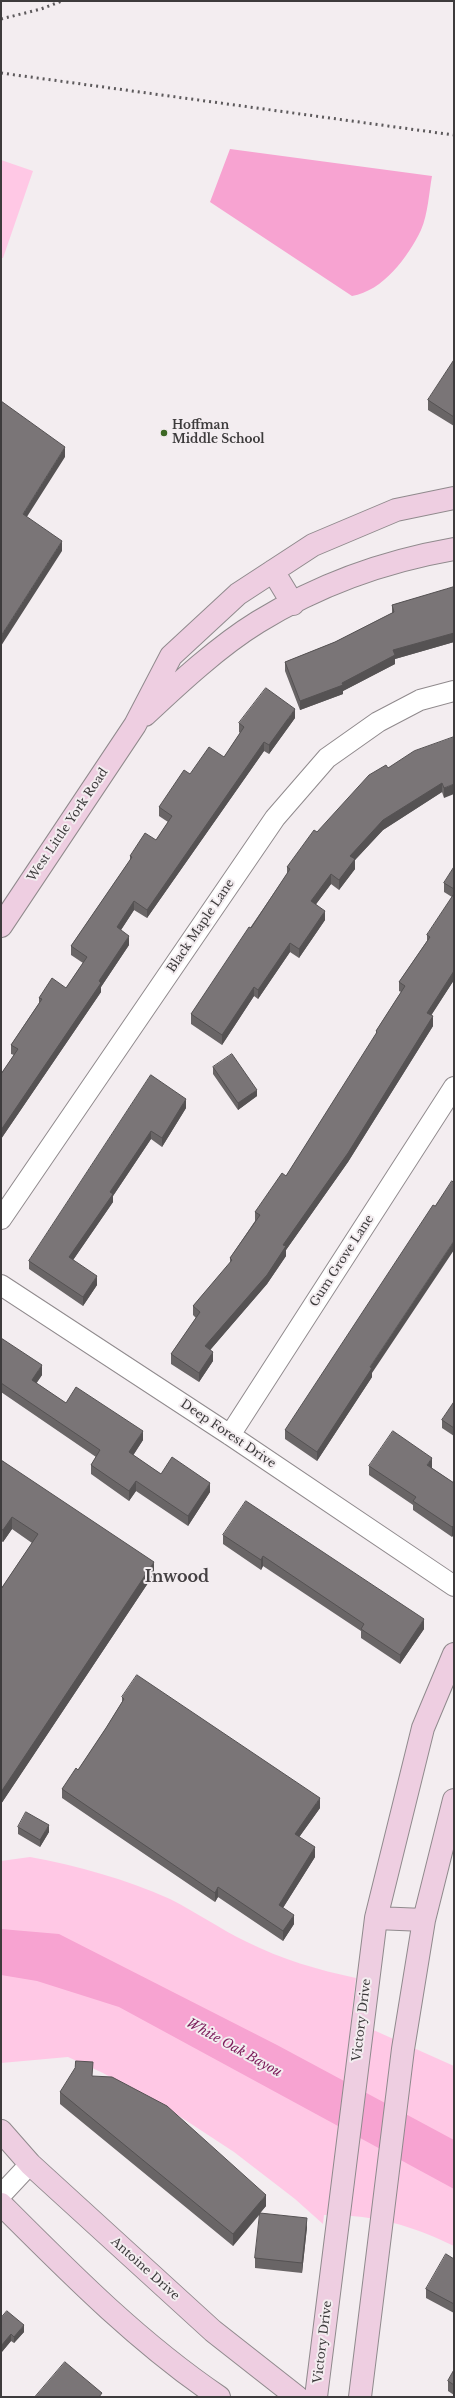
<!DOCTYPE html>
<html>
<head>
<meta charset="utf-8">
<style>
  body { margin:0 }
  #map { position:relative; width:455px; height:2398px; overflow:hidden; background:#f3edf0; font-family:"Libre Baskerville",serif }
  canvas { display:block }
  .frame { position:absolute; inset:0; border:2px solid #3d3b3c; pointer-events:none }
</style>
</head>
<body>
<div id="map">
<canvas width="455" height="2398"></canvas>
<div class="frame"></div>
</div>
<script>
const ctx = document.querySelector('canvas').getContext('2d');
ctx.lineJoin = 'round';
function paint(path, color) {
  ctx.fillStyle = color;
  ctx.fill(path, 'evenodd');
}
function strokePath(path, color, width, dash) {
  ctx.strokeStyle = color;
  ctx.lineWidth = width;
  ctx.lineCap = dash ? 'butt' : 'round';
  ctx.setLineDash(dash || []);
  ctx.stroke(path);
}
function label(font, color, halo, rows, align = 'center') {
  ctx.font = font + ' "Libre Baskerville",serif';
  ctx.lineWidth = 4;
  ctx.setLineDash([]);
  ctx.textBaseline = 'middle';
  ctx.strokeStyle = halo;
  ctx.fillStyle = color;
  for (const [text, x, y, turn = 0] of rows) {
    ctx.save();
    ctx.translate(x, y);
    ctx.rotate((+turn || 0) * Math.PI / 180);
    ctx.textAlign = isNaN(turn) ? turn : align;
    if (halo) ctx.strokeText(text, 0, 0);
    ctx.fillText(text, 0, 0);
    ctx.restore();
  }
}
const green = new Path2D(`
  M1,160L33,171L3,258H1Z
  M30,1857C79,1866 125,1879 170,1899C196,1912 220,1929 247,1942C281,1959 318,1970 356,1978L351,2020L454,2066V2246C412,2225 371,2214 324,2215L323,2224L295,2199L234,2152L170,2110L103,2073L68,2057L1,2063V1861Z`);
const water = new Path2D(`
  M230,149L432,176C429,192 428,214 421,230C408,257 383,291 352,296L210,202Z
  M1,1929L59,1934L277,2045L454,2140V2189L119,2007L37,1981L1,1975Z`);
const street = new Path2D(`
  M1,1219L275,818L327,758L378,722L420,700L454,691
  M1,1285L230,1435L454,1586
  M230,1435L454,1087
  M1,2195L30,2164`);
const secondary = new Path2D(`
  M273,571L293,604
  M145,715C179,683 219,646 258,622C318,585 385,561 454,549
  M1,926L135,725L171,656L238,594L313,545L396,510L454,498
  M376,1918L424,1920
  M1,2131L30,2164L213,2331L297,2397
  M1,2204C70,2273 138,2342 219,2397
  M316,2397L376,1918L423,1728L454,1654
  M360,2397L403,2049L424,1920L454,1800`);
const rail = new Path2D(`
  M1,19L41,9L62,1
  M1,73L454,135`);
const wall = new Path2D(`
  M454,360V426L428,410V400Z
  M454,587V642L395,659V664L343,691V694L300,710L285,671V662L335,642L392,613V605Z
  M295,718L269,754L264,751L147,918L134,910L121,930L129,945L101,987V992L1,1139V1074L14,1055L11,1054V1045L39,1003V998L66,988L83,963L71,955V946L130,860V856L156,840L168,822L159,816V807L190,774L224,757L240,733L239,732V723Z
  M454,737L444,798L442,792L383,830L355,860V869L339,890L331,884L316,904L325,920L299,958L290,952L258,999L254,996L222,1045L191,1024V1014L287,874V867L317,832L388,768Z
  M454,867V980L431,1015L433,1026L348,1162L286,1250V1256L267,1284L210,1350L213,1361L199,1382L171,1364V1354L196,1318L193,1315V1306L230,1263V1258L255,1221V1212L286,1176L376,1035V1031L401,992L399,991V982L427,941V935L452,897L444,892V883Z
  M213,1067L257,1096L238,1110L213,1074Z
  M151,1075L186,1108L162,1147L151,1139L113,1196V1202L73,1260L97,1285L83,1306L29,1269V1261Z
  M1,1338L42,1375L36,1383L66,1403L143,1440L133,1455L161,1474L210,1492L188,1526L136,1491L129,1501L91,1474V1465L96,1457L1,1392Z
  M372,1373V1377L317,1461L285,1439V1430Z
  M454,1402V1436L442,1428V1420Z
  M1,1460L154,1574L1,1804V1589L32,1543L12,1529L3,1542L1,1541Z
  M369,1466L432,1468L454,1483V1534L452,1537L413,1510V1505L369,1475Z
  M223,1535L424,1629L400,1664L361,1638V1631L263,1566L261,1570L223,1544Z
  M122,1697L320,1808L299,1837L315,1857L283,1908L294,1924L283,1941L218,1897L215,1902L62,1798V1789L78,1770L106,1728L122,1702Z
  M18,1827L49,1832L40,1847L18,1834Z
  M93,2076L266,2206L260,2213L307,2227L302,2273L255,2268V2258L260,2214L233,2246L60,2104V2092Z
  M454,2259V2313L426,2298V2289Z
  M1,2318L24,2332L14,2343L11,2341L1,2353Z
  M454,2370V2395L448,2391V2381Z`);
const shadedWall = new Path2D(`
  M65,447V457L23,523V514Z
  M62,541V551L1,646V636Z
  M454,633V642L395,659V664L343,691V694L300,710V701L342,683L393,650Z
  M295,709V718L269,754V745Z
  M264,742V751L147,918V910Z
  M442,783V792L383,830L355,860V869L339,890V880L350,856L383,820Z
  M454,784V794L444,798V788Z
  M331,874V884L311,911V901Z
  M134,901V910L117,936V927Z
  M325,911V920L299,958V949Z
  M129,936V945L101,987V992L1,1139V1130L99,981Z
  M290,943V952L258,999V990Z
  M454,971V980L427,1022V1013Z
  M254,987V996L222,1045V1035Z
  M433,1016V1026L348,1162L286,1250V1256L267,1284L205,1356V1346L283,1245Z
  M257,1090V1096L238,1110V1103Z
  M186,1099V1108L162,1147V1138Z
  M151,1131V1139L113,1196V1202L69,1266V1257L110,1192Z
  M454,1241V1250L372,1373V1377L317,1461V1452L370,1367Z
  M97,1276V1285L83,1306V1297Z
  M213,1352V1361L199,1382V1373Z
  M42,1365V1375L32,1390V1380Z
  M143,1431V1440L129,1462V1452Z
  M432,1458V1468L427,1475V1465Z
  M136,1481V1491L129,1501V1491Z
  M210,1483V1492L188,1526V1516Z
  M12,1517V1529L3,1542V1530Z
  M454,1525V1534L452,1537V1527Z
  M263,1556V1566L261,1570V1560Z
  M154,1562V1574L1,1804V1792Z
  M424,1619V1629L400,1664V1655Z
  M320,1798V1808L295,1843V1834Z
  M49,1825V1832L40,1847V1840Z
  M315,1847V1857L279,1914V1905Z
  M218,1887V1897L215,1902V1893Z
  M294,1915V1924L283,1941V1931Z
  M266,2195V2206L233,2246V2234Z
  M307,2218V2227L302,2273V2263Z
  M24,2325V2332L14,2343V2337Z
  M11,2334V2341L1,2353V2346Z`);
const building = new Path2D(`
  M454,360V417L428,400Z
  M1,401L65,447L23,514L62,541L1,636Z
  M454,587V633L393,650L395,655L342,683L343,685L300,701L285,662L335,642L394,612L392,605L446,589Z
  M266,688L295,709L269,745L264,742L147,910L134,901L117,927L129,936L99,981L101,983L1,1130V1074L18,1049L11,1045L42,999L39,998L52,978L66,988L87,957L71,946L132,857L130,856L145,833L156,840L172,816L159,807L184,770L190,774L209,747L224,757L244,727L239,723Z
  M454,737V784L444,788L442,783L383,820L350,856L355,859L339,880L331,874L311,901L325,911L299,949L290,943L258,990L254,987L222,1035L191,1014L249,927L251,928L290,869L287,867L314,830L317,832L369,775L386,765L388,768L414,751Z
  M454,867V889L444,883Z
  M454,894V971L427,1013L433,1016L348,1153L283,1245L286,1246L267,1275L205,1346L213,1352L199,1373L171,1354L200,1312L193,1306L232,1260L230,1258L260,1215L255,1212L282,1173L286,1176L377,1032L376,1031L405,986L399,982L430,937L427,935Z
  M232,1054L257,1090L238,1103L213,1067Z
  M151,1075L186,1099L162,1138L151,1131L110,1192L113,1194L69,1257L97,1276L83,1297L29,1261Z
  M452,1181L454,1183V1241L370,1367L372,1368L317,1452L285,1430L433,1205L435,1206Z
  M1,1338L42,1365L32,1380L66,1403L76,1387L143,1431L129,1452L161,1474L172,1457L210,1483L188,1516L136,1481L129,1491L91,1465L100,1450L1,1383Z
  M454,1402V1428L442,1420Z
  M393,1431L432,1458L427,1465L454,1483V1525L452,1527L413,1501L416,1497L369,1466Z
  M1,1460L154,1562L1,1792V1589L38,1534L12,1517L3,1530L1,1529Z
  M246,1501L424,1619L400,1655L361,1629L364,1624L263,1556L261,1560L223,1535Z
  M137,1675L320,1798L295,1834L315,1847L279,1905L294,1915L283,1931L218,1887L215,1893L62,1789L76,1768L78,1770L106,1728L124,1699L122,1697Z
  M26,1812L49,1825L40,1840L18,1827Z
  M76,2061L93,2062L92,2076L112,2077L167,2106L266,2195L233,2234L60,2092L75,2068Z
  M260,2213L307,2218L302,2263L255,2258Z
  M446,2254L454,2259V2304L426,2289Z
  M7,2311L24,2325L14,2337L11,2334L1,2346V2318Z
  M65,2362L102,2393L99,2397H35Z
  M454,2370V2385L448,2381Z`);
const markers = [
  [164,433,4,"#3d6825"]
];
const poiNames = [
  ["Hoffman",172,426],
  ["Middle School",172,440]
];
const streetNames = [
  ["West Little York Road",68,825,-56],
  ["Black Maple Lane",201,926,-56],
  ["Gum Grove Lane",342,1261,-57],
  ["Deep Forest Drive",228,1434,34],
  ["Victory Drive",362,2020,-83],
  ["Antoine Drive",145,2269,42],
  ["Victory Drive",323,2342,-83]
];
const waterNames = [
  ["White Oak Bayou",234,2048,29]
];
const districtNames = [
  ["Inwood",177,1577]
];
paint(green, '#ffc8e5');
paint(water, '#f7a3d1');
strokePath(street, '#908a8d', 22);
strokePath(secondary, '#908a8d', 24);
strokePath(street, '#fff', 20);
strokePath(secondary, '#eecee1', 22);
strokePath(rail, '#5d5a5c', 3, [2, 4]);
paint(wall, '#696566');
paint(shadedWall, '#555253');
paint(building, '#7a7577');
strokePath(building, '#555253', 1);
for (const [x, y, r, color] of markers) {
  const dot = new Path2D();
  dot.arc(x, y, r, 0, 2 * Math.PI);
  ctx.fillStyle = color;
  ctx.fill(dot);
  strokePath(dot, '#f3edf0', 1.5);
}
label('bold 12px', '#3d3b3c', '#f3edf0', poiNames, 'left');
label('12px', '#3d3b3c', '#f3edf0', streetNames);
label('italic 13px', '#7c1c5a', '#f3edf0', waterNames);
label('bold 16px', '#454143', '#f3edf0', districtNames);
</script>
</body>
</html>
